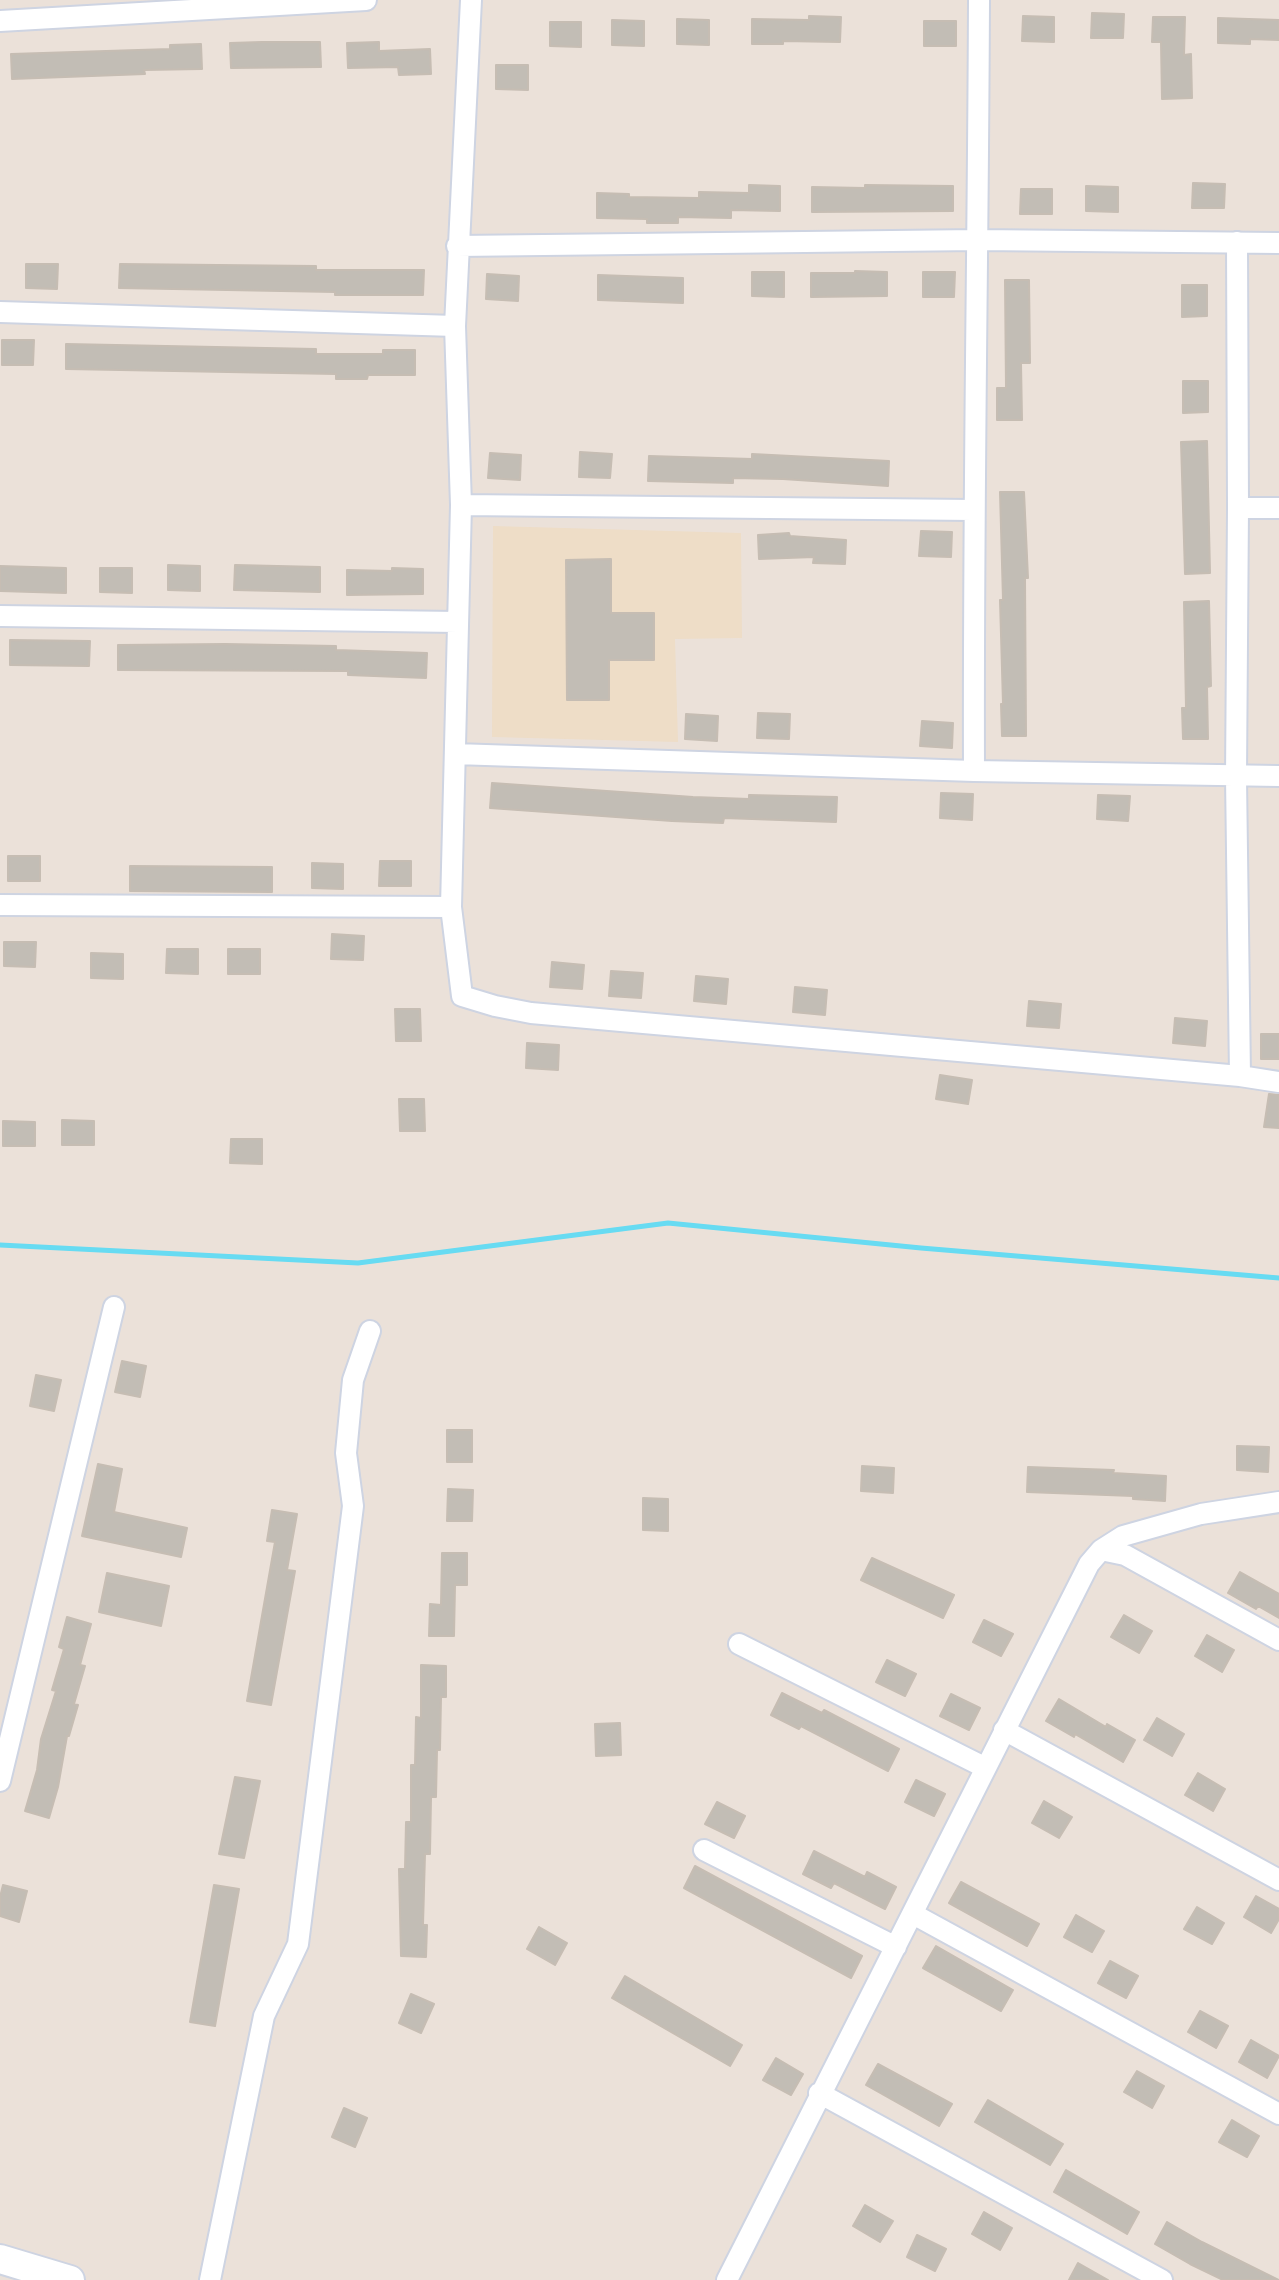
<!DOCTYPE html>
<html>
<head>
<meta charset="utf-8">
<style>
  body { margin:0 }
  canvas { display:block; background:#ebe1d9 }
</style>
</head>
<body>
<canvas width="1279" height="2280"></canvas>
<script>
const ctx = document.querySelector('canvas').getContext('2d');
ctx.lineJoin = 'round';
function paint(path, color) {
  ctx.fillStyle = color;
  ctx.fill(path, 'evenodd');
}
function strokePath(path, color, width, dash) {
  ctx.strokeStyle = color;
  ctx.lineWidth = width;
  ctx.lineCap = dash ? 'butt' : 'round';
  ctx.setLineDash(dash || []);
  ctx.stroke(path);
}
const education = new Path2D(`
  M493,526L741,533L742,638L675,639L678,742L492,737Z`);
const stream = new Path2D(`
  M0,1245L358,1263L668,1223L921,1248L1279,1278`);
const building = new Path2D(`
  M1092,13L1124,14L1123,38H1091Z
  M809,16L841,17L840,42L783,41V44H752V19L809,20Z
  M1023,16L1054,17V42L1022,41Z
  M1153,17H1185L1184,55L1191,54L1192,98L1162,99L1161,42H1152Z
  M1218,18L1279,20V40L1250,39V44L1218,43Z
  M677,19L709,20V45L677,44Z
  M612,20L644,21V46L612,45Z
  M924,21H956V46H924Z
  M550,22H581V47L550,46Z
  M262,42H320L321,67L231,68L230,43Z
  M379,42V51L430,49L431,74L399,75L398,67L348,68L347,43Z
  M201,44L202,69L144,70L145,74L12,79L11,54L170,49V45Z
  M496,65H528V90L496,89Z
  M1193,183L1225,184L1224,208H1192Z
  M749,185L780,186V211L731,210V218L678,217V223H647V219L597,218V193L629,194V197L699,198V192L749,193Z
  M865,185L953,186V211L812,212V187L865,188Z
  M1086,186L1118,187V212L1086,211Z
  M1021,189H1052V214H1020Z
  M26,264H58L57,289L26,288Z
  M120,264L316,266V270H424L423,295H335V292L119,288Z
  M855,271L887,272V296L811,297V273H855Z
  M752,272H784V297L752,296Z
  M923,272H955L954,297H923Z
  M487,274L519,276L518,301L486,299Z
  M598,275L683,278V303L598,300Z
  M1005,280H1029L1030,363H1021L1022,420H997V388H1006Z
  M1182,285H1207V316L1182,317Z
  M2,340H34L33,365H2Z
  M66,344L316,349V354H383V350H415V375H368L367,379H336V374L66,369Z
  M1183,381H1208V412L1183,413Z
  M1207,441L1210,573L1185,574L1181,442Z
  M580,452L612,454L610,478L579,477Z
  M490,453L521,455L520,480L488,478Z
  M752,454L889,461L888,486L783,479L733,478V483L648,481L649,456L752,459Z
  M1000,492H1024L1028,578H1025L1026,736H1002L1001,704H1003L1000,600H1003Z
  M921,531L952,532L951,557L919,556Z
  M789,533L790,536L846,540L845,564L813,563L814,557L759,559L758,535Z
  M611,559V613H654V660H609V700H567L566,560Z
  M168,565L200,566V591L168,590Z
  M235,565L320,567V592L234,590Z
  M0,566L66,568V593L0,591Z
  M100,568H132V593L100,592Z
  M392,568L423,569V594L347,595V570L392,571Z
  M1209,601L1211,686L1207,687L1208,739H1183L1182,708H1186L1184,602Z
  M10,640L90,641L89,666L10,665Z
  M225,644L336,646V650L427,653L426,678L348,675V671L118,670V645Z
  M758,713L790,714L789,739L757,738Z
  M686,714L718,716L717,741L685,739Z
  M922,721L953,723L952,748L920,746Z
  M492,783L693,797L749,799V795L837,797L836,822L724,818L723,823L672,821L490,808Z
  M941,793L973,794L972,820L940,818Z
  M1098,795L1130,796L1128,821L1097,819Z
  M8,856H40V881H8Z
  M380,861H411V886H379Z
  M312,863L343,864V889L312,888Z
  M130,866L272,867V892L130,891Z
  M332,934L364,936L363,960L331,959Z
  M4,942H36L35,967L4,966Z
  M167,949H198V974L166,973Z
  M228,949H260V974H228Z
  M91,953L123,954V979L91,978Z
  M552,962L584,965L582,989L550,987Z
  M611,971L643,973L641,998L609,996Z
  M696,976L728,979L726,1004L694,1001Z
  M795,987L827,990L825,1015L793,1012Z
  M1029,1001L1061,1004L1059,1028L1027,1026Z
  M395,1009H420L421,1041H396Z
  M1175,1018L1207,1021L1205,1046L1173,1043Z
  M1261,1034H1279V1059H1261Z
  M527,1043L559,1045L558,1070L526,1068Z
  M940,1075L972,1080L968,1104L936,1099Z
  M1269,1094L1279,1095V1128L1264,1127Z
  M399,1099H424L425,1131H400Z
  M62,1120L94,1121V1145H62Z
  M3,1121L35,1122V1146H3Z
  M231,1139H262V1164L230,1163Z
  M122,1361L146,1366L140,1397L115,1392Z
  M36,1375L61,1380L54,1411L30,1406Z
  M447,1430H472V1462H447Z
  M1237,1446L1269,1447L1268,1472L1237,1470Z
  M98,1464L122,1469L114,1512L187,1528L181,1557L82,1536Z
  M862,1466L894,1468L893,1493L861,1491Z
  M1028,1467L1114,1470L1113,1473L1166,1476L1165,1501L1133,1499V1496L1027,1492Z
  M448,1489L473,1490L472,1521H447Z
  M643,1498L668,1499V1531L643,1530Z
  M272,1510L297,1514L287,1570L295,1571L271,1705L247,1701L275,1542L267,1541Z
  M442,1553H467V1585H455L454,1636H429L430,1604L441,1605Z
  M872,1558L954,1595L943,1618L861,1580Z
  M1240,1572L1279,1594V1618L1258,1606L1256,1609L1228,1593Z
  M107,1573L169,1586L161,1626L99,1612Z
  M1124,1615L1152,1631L1139,1653L1111,1637Z
  M67,1617L91,1624L80,1665L85,1666L74,1704L78,1705L69,1736H67L58,1787L49,1818L25,1811L37,1770L41,1739L56,1691L52,1690L64,1649L59,1647Z
  M984,1620L1013,1634L1001,1656L973,1642Z
  M1207,1635L1234,1650L1222,1672L1195,1656Z
  M887,1660L916,1674L905,1696L876,1682Z
  M421,1665L446,1666V1697H441L440,1750H437L436,1797H431L430,1854H425L423,1925H427L426,1957L401,1956L399,1869H405L406,1822H411V1765H415L416,1717L421,1718Z
  M782,1693L822,1713L824,1710L899,1749L888,1771L801,1726L799,1729L771,1715Z
  M951,1694L980,1708L969,1730L940,1716Z
  M1059,1699L1106,1727L1107,1724L1135,1740L1123,1762L1075,1734L1074,1737L1046,1721Z
  M1157,1718L1184,1734L1172,1756L1144,1740Z
  M620,1723L621,1755L596,1756L595,1724Z
  M1198,1773L1225,1789L1213,1811L1185,1795Z
  M235,1777L260,1781L244,1858L219,1854Z
  M916,1780L945,1794L934,1816L905,1802Z
  M1044,1801L1072,1817L1059,1838L1032,1823Z
  M717,1802L745,1816L734,1838L705,1824Z
  M814,1851L865,1877L867,1872L896,1887L885,1909L834,1883L831,1888L803,1874Z
  M695,1866L862,1956L851,1978L684,1888Z
  M961,1882L1039,1924L1027,1946L949,1903Z
  M3,1885L27,1891L19,1922L0,1916V1897Z
  M214,1885L239,1889L215,2026L190,2022Z
  M1256,1896L1279,1909V1919L1271,1933L1244,1917Z
  M1197,1907L1224,1923L1212,1944L1184,1929Z
  M1076,1915L1104,1931L1092,1952L1064,1937Z
  M539,1927L567,1943L555,1965L527,1949Z
  M936,1946L1013,1990L1001,2011L923,1968Z
  M1110,1961L1138,1976L1126,1998L1098,1983Z
  M625,1976L742,2045L730,2066L612,1998Z
  M411,1994L434,2004L421,2033L399,2023Z
  M1200,2011L1228,2026L1216,2048L1188,2032Z
  M1251,2040L1279,2056L1267,2078L1239,2062Z
  M776,2058L803,2074L791,2095L763,2080Z
  M878,2064L952,2104L939,2126L866,2085Z
  M1137,2071L1164,2086L1152,2108L1124,2092Z
  M988,2100L1063,2144L1050,2165L975,2122Z
  M344,2108L367,2118L355,2147L332,2137Z
  M1232,2120L1259,2136L1247,2157L1219,2142Z
  M1066,2170L1139,2212L1127,2234L1054,2192Z
  M865,2205L893,2221L880,2242L853,2226Z
  M984,2212L1012,2228L1000,2250L972,2234Z
  M1167,2222L1202,2242L1279,2280H1223L1190,2264L1155,2244Z
  M917,2235L946,2249L935,2271L907,2257Z
  M1078,2263L1108,2280H1069Z`);
const minor = new Path2D(`
  M0,21L366,0
  M1237,242L1238,508L1236,777L1240,1076
  M457,246L978,240L1279,243
  M0,312L455,326
  M461,505L973,510
  M1238,508H1279
  M0,616L458,622
  M455,754L974,771L1279,776
  M974,771C973,514 978,257 979,0
  M0,905L451,907L461,505L455,326L471,0
  M451,907L462,996L495,1006L531,1013L1240,1076L1279,1082
  M1101,1550L1125,1555L1279,1640
  M739,1644L984,1767
  M1004,1730L1279,1880
  M0,1781L114,1307
  M704,1850L896,1947
  M913,1914L1279,2114
  M819,2093L1162,2280
  M210,2280L264,2016L298,1944L353,1506L346,1453L353,1380L370,1331
  M727,2280L1089,1564L1101,1550L1123,1536L1201,1514L1279,1502`);
const secondary = new Path2D(`
  M0,2259L70,2280`);
paint(education, '#eeddc7');
strokePath(stream, '#67dbf2', 5);
paint(building, '#c2bdb5');
strokePath(building, '#c6bdb3', 2);
strokePath(minor, '#ced4e2', 24);
strokePath(secondary, '#ced4e2', 32);
strokePath(minor, '#fff', 20);
strokePath(secondary, '#fff', 28);
</script>
</body>
</html>
